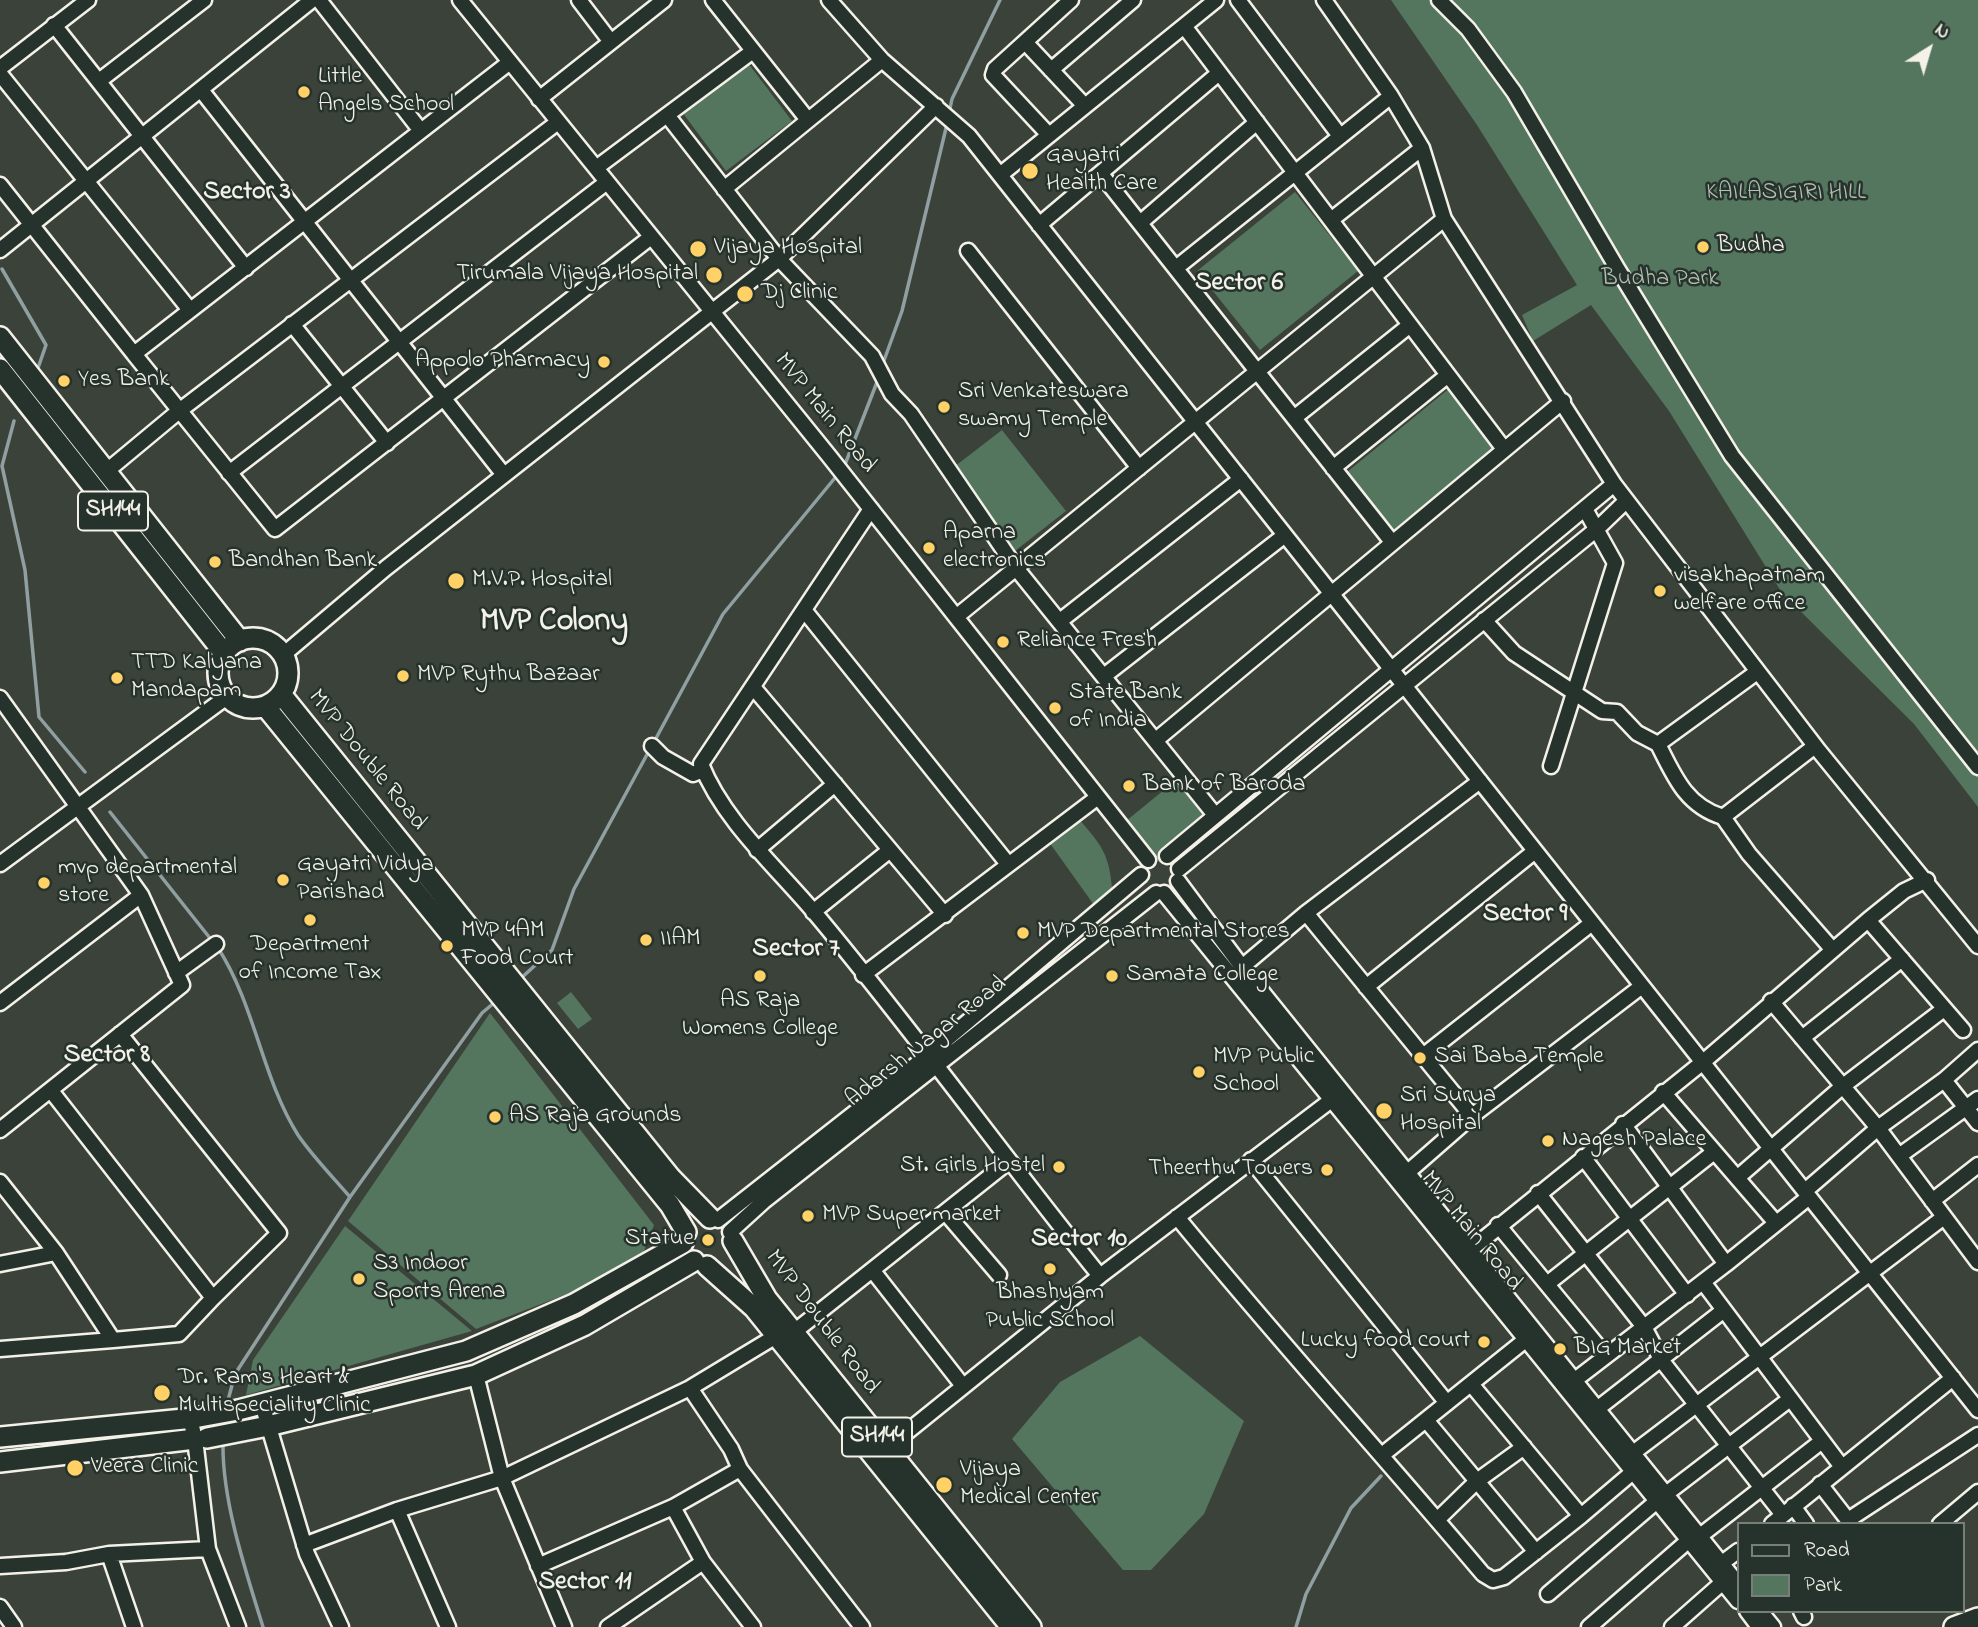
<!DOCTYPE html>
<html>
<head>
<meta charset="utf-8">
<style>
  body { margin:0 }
  #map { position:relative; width:1978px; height:1627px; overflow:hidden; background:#3b4239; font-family:"Indie Flower",sans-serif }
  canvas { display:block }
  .legend { position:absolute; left:1737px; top:1522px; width:228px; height:91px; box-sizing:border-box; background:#26332d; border:2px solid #787f78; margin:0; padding:9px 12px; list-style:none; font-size:21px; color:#f4f1e8 }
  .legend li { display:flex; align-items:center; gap:14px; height:35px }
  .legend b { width:35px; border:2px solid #787f78 }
  .north { position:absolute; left:1894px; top:14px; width:70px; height:70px; -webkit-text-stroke:5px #26332d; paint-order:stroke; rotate:37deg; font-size:19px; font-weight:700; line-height:28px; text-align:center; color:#f4f1e8 }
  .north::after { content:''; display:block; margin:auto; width:24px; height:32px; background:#f4f1e8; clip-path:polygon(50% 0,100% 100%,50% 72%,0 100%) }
</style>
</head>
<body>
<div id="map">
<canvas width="1978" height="1627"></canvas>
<ul class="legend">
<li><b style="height:9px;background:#26332d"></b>Road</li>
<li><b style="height:19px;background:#54755e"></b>Park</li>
</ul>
<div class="north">N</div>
</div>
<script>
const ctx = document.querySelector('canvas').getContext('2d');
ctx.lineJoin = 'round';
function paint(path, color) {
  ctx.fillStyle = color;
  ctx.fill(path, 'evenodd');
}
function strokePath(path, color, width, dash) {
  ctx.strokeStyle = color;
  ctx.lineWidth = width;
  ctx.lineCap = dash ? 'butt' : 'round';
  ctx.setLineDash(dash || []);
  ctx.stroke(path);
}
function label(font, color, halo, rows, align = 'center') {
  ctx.font = font + ' "Indie Flower",sans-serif';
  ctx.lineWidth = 5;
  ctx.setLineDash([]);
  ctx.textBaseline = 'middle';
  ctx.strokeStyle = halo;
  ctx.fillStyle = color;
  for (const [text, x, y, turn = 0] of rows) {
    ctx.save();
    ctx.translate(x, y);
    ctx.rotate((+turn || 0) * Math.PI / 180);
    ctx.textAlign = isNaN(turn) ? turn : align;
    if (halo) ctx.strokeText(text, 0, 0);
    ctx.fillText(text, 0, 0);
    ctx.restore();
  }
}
const green = new Path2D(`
  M1391,0H1978V807L1914,724L1782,593L1669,411L1591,305L1533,341L1522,315L1577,285L1477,125Z
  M748,63L792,121L726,171L682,112Z
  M1295,192L1358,271L1260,350L1197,271Z
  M1451,387L1499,446L1395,530L1347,472Z
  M1002,430L1066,511L1015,551L950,470Z
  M1175,781L1209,822L1159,862L1126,821Z
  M1079,819C1101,845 1109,853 1112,888L1094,905L1049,842Z
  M571,992L592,1019L578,1029L557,1003Z
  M490,1013L654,1225L638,1267L476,1329L348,1221Z
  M345,1226L472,1331L246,1395L253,1360Z
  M1140,1336L1244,1421L1204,1514L1151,1570H1123L1012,1439L1060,1382Z`);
const stream = new Path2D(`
  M949,113L952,99L1000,0
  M2,269L46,345L38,368
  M882,366L902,311L947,124
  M14,421L2,466L25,570L39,717L85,772
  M844,467L879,377
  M654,742L723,614L839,473
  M110,812L213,942
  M218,948C255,1005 262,1078 298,1135C313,1157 333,1177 350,1197
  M519,980L552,950L574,889L650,749
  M227,1404L235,1374L350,1197L482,1013L495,1002
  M223,1443C222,1501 246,1572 263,1627
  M1296,1627L1306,1594L1351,1508L1381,1476`);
const minor = new Path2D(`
  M460,0L829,456L1148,860
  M579,0L611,42
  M713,0L808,120
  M829,0L882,60L969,136L1978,1410
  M1238,0L1340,136
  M1324,0L1391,96L1422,148L1444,219L1614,484L1819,751L1978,946
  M1439,0L1468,29L1514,92L1617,268L1732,456L1978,767
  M54,25L246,268
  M1184,26L1504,449
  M1025,42L1085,106
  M0,68L88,0
  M1051,70L1133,0
  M0,74L190,310
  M99,81L204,0
  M201,90L504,475
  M539,99L664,0
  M936,106L779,259L872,356L892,394L911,414L1016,568L1215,815
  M667,115L753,51
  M421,131L510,62
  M1049,135L993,75L995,69L1071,0
  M1101,174L1392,542
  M1000,175L1216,0
  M0,185L134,354L421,131L319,0
  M724,189L882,60
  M1331,220L1422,148
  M1140,223L1257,122
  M1039,225L1219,73
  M0,250L312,0
  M968,251L1139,468
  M1176,268L1391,96
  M292,324L387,443
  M134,354L275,529L651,237
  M1294,418L1410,325
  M1333,468L1448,375
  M108,470L179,411L558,122
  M229,473L607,182
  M871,509L701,764C723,820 776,867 814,912C913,1030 1003,1156 1100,1276
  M804,610L1008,864
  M956,617L1444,219
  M1484,620L1514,653L1602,711L1617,712L1637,733L1658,744
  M1060,621L1241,479
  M283,655L386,568L779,259L667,115L596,168
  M1104,676L1285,535
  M753,687L945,915
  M0,698L141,895L182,985L0,1130
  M1156,740L1563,401
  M652,746L663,757L693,774L703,770
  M1815,746L1723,817L1749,854L1832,949
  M1551,766L1615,563L1585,509
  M1723,817C1686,806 1674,776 1658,744L1757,672
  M757,850L835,784
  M1167,856L1614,484
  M0,864L228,696
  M1179,869L1598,528L1626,501
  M1178,881L1242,967L1738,1584
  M1164,893L1738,1601
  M813,912L890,850
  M1306,913L1472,1116
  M1868,920L1963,1030
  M1242,967L1306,913L1480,781
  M176,973L216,944
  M863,975L1098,797
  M1366,987L1535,851
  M1771,1001L1878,1128L1978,1262
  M0,1003L141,895
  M120,1034L279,1233L213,1298
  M1802,1038L1902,959
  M1423,1056L1592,923
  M1944,1080L1978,1123
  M1663,1092L1776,1223
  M1899,1156L1978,1099
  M1583,1157L1687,1295
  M1251,1160L1447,1403
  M1737,1178L1843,1086L1944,1009
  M1400,1179L1472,1116L1642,986
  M0,1182L56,1253L113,1340L179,1334L213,1298L52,1092
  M1805,1191L1878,1128L1944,1080L1978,1050
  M1538,1193L1644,1327L1662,1361L1783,1515
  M1932,1201L1978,1165
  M945,1212L999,1275
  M1177,1217C1276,1338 1382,1454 1483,1574L1493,1580L1504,1577L1581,1516
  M718,1220L927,1056L1141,875
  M1498,1225L1606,1356
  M730,1232L764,1201L1156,893
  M1470,1250L1703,1062L1868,920L1904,891L1927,880
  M0,1264L56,1253
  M1726,1264L1809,1197
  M873,1271L963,1386
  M1703,1282L1842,1467
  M1547,1284L1714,1152
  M794,1332L1008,1162
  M0,1349L113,1340
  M476,1375L502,1478L564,1627
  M1575,1380L1726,1264L1623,1124
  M1471,1384L1581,1516L1634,1471
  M690,1388L731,1449L740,1469
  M262,1404L307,1554L341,1627
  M1597,1409L1724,1310
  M190,1418L195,1439L208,1549L238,1627
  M1426,1420L1536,1552
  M881,1453L1100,1276L1334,1098
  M1633,1453L1944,1217
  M1382,1455L1534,1333
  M1820,1484L1851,1524
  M1666,1494L1790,1399
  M1793,1506L1806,1524
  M673,1507L703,1562L753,1627
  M397,1510L448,1627
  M1437,1520L1477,1481L1524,1447
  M1848,1520L1978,1435
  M1772,1524L1953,1378
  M1940,1524L1978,1492
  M1700,1536L1822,1441
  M304,1545L397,1510L502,1478L690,1388L776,1336
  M109,1554L134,1627
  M0,1566L66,1562L109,1554L208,1549
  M538,1566L673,1507L740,1469L862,1627
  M1714,1569L1738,1551
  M1548,1594L1657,1501
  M0,1607L14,1627
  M1747,1611L1759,1627
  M1760,1611L1773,1627
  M1801,1611L1804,1617
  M608,1627L703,1562
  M1589,1627L1689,1540
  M1672,1627L1723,1582`);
const major = new Path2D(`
  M0,337L240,641
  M0,369L224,653
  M218 673a35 35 0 1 1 70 0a35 35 0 1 1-70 0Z
  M281,694L671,1178L710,1218
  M265,706L670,1205L686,1232
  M733,1241L767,1299L1031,1627
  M707,1266L754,1308L1011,1627
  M0,1437L194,1418L238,1410L466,1351L574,1304L683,1243
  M207,1438L268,1426L476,1375L585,1325L694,1261
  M0,1462L195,1439
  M1954,1627L1978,1618`);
const markers = [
  [304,92,7,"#ffd166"],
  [1030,171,9,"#ffd166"],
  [1703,247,7,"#ffd166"],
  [698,249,9,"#ffd166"],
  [714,275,9,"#ffd166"],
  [745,294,9,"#ffd166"],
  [604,362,7,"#ffd166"],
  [64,381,7,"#ffd166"],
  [944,407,7,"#ffd166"],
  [929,548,7,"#ffd166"],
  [215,562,7,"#ffd166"],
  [456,581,9,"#ffd166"],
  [1660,591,7,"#ffd166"],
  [1003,642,7,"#ffd166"],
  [403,676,7,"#ffd166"],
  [117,678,7,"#ffd166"],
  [1055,708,7,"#ffd166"],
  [1129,786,7,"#ffd166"],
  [283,880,7,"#ffd166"],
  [44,883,7,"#ffd166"],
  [310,920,7,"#ffd166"],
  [1023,933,7,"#ffd166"],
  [646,940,7,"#ffd166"],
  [447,946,7,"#ffd166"],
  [760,976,7,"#ffd166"],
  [1112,976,7,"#ffd166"],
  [1420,1058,7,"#ffd166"],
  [1199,1072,7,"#ffd166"],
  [1384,1111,9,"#ffd166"],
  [495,1117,7,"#ffd166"],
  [1548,1141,7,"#ffd166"],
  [1059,1167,7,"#ffd166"],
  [1327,1170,7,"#ffd166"],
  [808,1216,7,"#ffd166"],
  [708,1240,7,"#ffd166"],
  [1050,1269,7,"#ffd166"],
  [359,1279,7,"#ffd166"],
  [1484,1342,7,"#ffd166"],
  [1560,1349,7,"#ffd166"],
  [162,1393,9,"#ffd166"],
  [75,1468,9,"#ffd166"],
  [944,1485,9,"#ffd166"]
];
const shields = [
  [113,511,70],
  [877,1437,70]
];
const shieldNames = [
  ["SH144",113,511],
  ["SH144",877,1437]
];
const poiNames = [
  ["Little",318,78],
  ["Angels School",318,106],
  ["Gayatri",1046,157],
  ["Health Care",1046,185],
  ["Budha",1717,247],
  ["Vijaya Hospital",714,249],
  ["Tirumala Vijaya Hospital",698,275,"right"],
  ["Dj Clinic",761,294],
  ["Appolo Pharmacy",590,362,"right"],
  ["Yes Bank",78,381],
  ["Sri Venkateswara",958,393],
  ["swamy Temple",958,421],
  ["Aparna",943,534],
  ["electronics",943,562],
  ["Bandhan Bank",229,562],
  ["visakhapatnam",1674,577],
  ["welfare office",1674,605],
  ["M.V.P. Hospital",472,581],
  ["Reliance Fresh",1017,642],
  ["TTD Kalyana",131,664],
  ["Mandapam",131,692],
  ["MVP Rythu Bazaar",417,676],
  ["State Bank",1069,694],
  ["of India",1069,722],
  ["Bank of Baroda",1143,786],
  ["Gayatri Vidya",297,866],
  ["Parishad",297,894],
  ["mvp departmental",58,869],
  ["store",58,897],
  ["MVP 4AM",461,932],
  ["Food Court",461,960],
  ["MVP Departmental Stores",1037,933],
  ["IIAM",660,940],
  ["Department",310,946,"center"],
  ["of Income Tax",310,974,"center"],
  ["Samata College",1126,976],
  ["AS Raja",760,1002,"center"],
  ["Womens College",760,1030,"center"],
  ["MVP Public",1213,1058],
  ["School",1213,1086],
  ["Sai Baba Temple",1434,1058],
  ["Sri Surya",1400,1097],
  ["Hospital",1400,1125],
  ["AS Raja Grounds",509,1117],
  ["Nagesh Palace",1562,1141],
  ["St. Girls Hostel",1045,1167,"right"],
  ["Theerthu Towers",1313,1170,"right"],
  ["MVP Super market",822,1216],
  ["Statue",694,1240,"right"],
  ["S3 Indoor",373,1265],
  ["Sports Arena",373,1293],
  ["Bhashyam",1050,1294,"center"],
  ["Public School",1050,1322,"center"],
  ["Lucky food court",1470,1342,"right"],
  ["BIG Market",1574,1349],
  ["Dr. Ram's Heart &",178,1379],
  ["Multispeciality Clinic",178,1407],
  ["Veera Clinic",91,1468],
  ["Vijaya",960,1471],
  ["Medical Center",960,1499]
];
const parkNames = [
  ["KAILASIGIRI HILL",1786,194],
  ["Budha Park",1660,280]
];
const streetNames = [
  ["MVP Main Road",824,414,51],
  ["MVP Double Road",366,761,51],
  ["Adarsh Nagar Road",927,1043,-38],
  ["MVP Main Road",1470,1232,51],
  ["MVP Double Road",821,1323,53]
];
const neighbourhoodNames = [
  ["Sector 3",247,194],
  ["Sector 6",1239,285],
  ["Sector 9",1525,916],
  ["Sector 7",796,951],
  ["Sector 8",107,1057],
  ["Sector 10",1079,1241],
  ["Sector 11",585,1584]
];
const districtNames = [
  ["MVP Colony",554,624]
];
paint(green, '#54755e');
strokePath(stream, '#909fa2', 3.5);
strokePath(minor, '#f4f1e8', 19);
strokePath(major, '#f4f1e8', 24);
strokePath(minor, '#26332d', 14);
strokePath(major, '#26332d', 19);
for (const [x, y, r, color] of markers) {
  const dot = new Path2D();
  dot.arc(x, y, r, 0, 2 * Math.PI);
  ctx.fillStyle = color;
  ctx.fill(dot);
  strokePath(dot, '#26332d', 2.5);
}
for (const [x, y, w] of shields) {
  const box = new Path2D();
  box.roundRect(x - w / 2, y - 19.5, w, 39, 5);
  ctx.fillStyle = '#26332d';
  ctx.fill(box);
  strokePath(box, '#f4f1e8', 2);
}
label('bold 23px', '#f4f1e8', null, shieldNames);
label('24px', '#f4f1e8', '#26332d', poiNames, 'left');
label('24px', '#b4bfb1', '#26332d', parkNames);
label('24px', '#f4f1e8', '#26332d', streetNames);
label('bold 26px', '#f4f1e8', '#26332d', neighbourhoodNames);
label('bold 32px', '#f4f1e8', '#26332d', districtNames);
</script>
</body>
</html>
